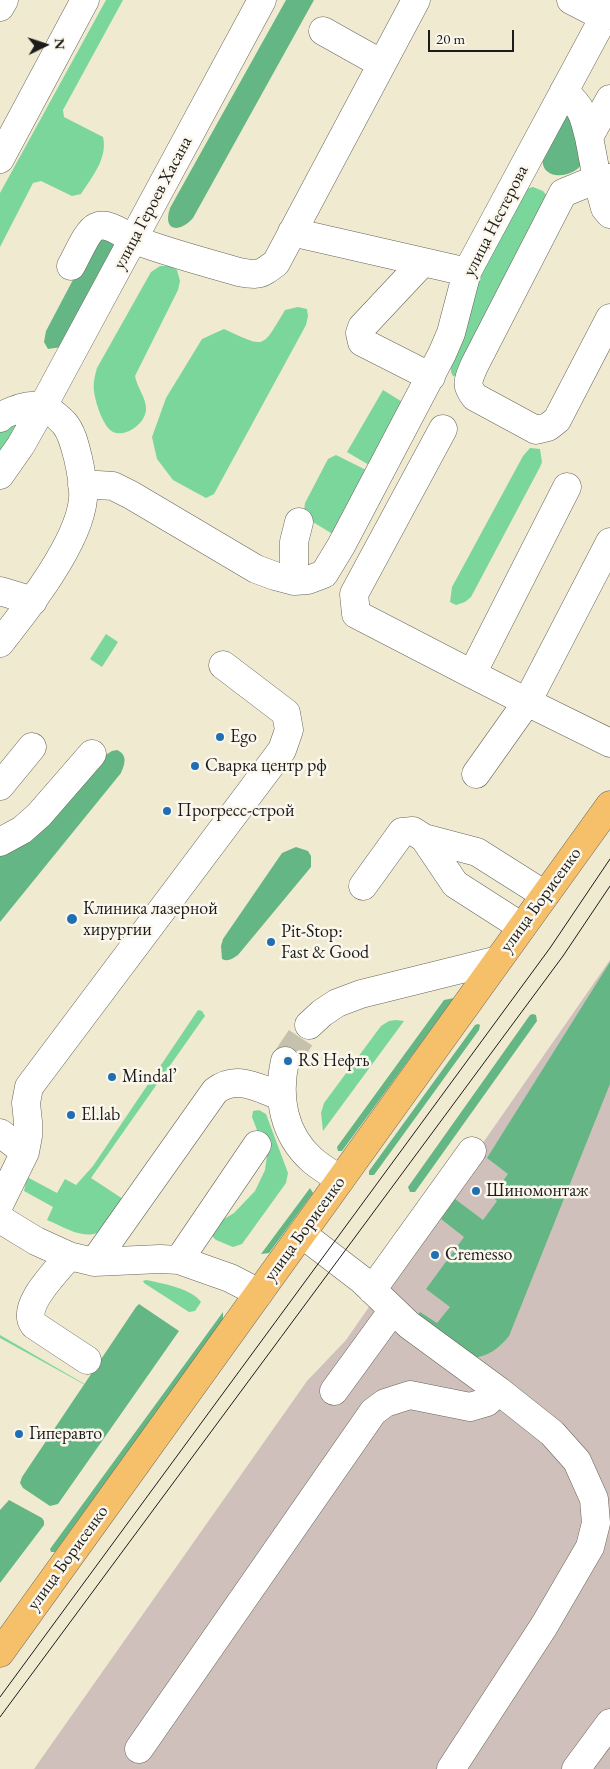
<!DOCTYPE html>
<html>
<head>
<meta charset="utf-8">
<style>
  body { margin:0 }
  #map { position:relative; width:610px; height:1769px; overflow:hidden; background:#f0ead0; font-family:"EB Garamond",serif }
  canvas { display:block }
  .north { position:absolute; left:20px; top:20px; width:50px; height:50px; -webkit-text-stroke:4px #fbf7ec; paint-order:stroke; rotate:86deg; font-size:14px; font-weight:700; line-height:20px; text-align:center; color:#1c1c1c }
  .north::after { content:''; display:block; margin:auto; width:18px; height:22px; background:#1c1c1c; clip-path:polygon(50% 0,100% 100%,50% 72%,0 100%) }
  .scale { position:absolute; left:428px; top:30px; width:86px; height:22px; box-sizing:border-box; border:2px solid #1c1c1c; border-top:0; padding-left:6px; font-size:15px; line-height:18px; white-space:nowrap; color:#1c1c1c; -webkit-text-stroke:4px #fbf7ec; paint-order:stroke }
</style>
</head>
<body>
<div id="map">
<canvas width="610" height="1769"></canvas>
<div class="north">N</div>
<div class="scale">20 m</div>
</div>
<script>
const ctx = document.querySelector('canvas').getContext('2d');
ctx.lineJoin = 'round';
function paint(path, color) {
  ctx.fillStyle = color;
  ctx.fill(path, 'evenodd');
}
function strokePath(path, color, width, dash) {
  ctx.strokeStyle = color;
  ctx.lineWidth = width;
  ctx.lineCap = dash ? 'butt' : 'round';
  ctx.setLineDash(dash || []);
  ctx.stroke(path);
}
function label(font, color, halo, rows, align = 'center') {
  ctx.font = font + ' "EB Garamond",serif';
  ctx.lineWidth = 5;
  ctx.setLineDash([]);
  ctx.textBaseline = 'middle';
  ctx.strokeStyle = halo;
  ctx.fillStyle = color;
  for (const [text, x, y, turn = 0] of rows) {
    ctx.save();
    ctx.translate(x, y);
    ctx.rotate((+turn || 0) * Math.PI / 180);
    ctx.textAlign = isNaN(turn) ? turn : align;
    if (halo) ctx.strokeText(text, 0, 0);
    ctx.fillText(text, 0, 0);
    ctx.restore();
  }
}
const industrial = new Path2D(`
  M610,960V1769H34L307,1381L346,1340Z`);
const green = new Path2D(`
  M106,0H123L63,110L64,117L103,137C108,158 92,177 81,194L72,196L41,181L33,183L0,247V193Z
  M533,187L543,191L548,197L457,377L453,376L451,372V365L464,338L480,272L526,189Z
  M160,266H170L177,270L180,281L178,290L135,376C137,388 146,397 146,409C146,423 126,438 113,432C103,427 95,401 94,391C93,383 95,375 97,368L151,272Z
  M298,307L307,309L308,316L306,325L214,494L206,498L173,480L157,459L152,437L166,398L202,339L224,329C266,348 261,350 285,310Z
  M383,390L404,403L369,465L347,452Z
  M20,419L0,463V428Z
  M530,448L540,449L542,462L540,467L471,597L465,602L456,605L450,602L452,587L523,456Z
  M336,455L366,470L334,532L331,533L308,519L304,511L305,503L328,459Z
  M106,634L118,642L102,667L90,659Z
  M198,1010L202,1011L205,1016L202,1020L91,1178L123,1199L97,1233C81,1239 62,1226 47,1220L53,1207L24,1191L27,1177L57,1193L65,1179L76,1185L93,1166Z
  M396,1020L404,1021L323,1131L321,1113L324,1103L381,1026L389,1021Z
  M259,1110L266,1114L288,1173L286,1183L242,1244L233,1247L216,1240L210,1234L211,1227L234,1213L255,1191L265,1170L267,1156L252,1117L253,1111Z
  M146,1280C161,1283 193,1289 201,1302L195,1311L189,1312L144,1283L143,1281Z
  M0,1335L107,1397L0,1338Z`);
const forest = new Path2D(`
  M286,0H314L193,218C180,233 162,232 170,208Z
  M571,114L582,164C571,180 539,180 543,157L566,115Z
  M95,238L119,241L62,347L48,349L44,342L46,331Z
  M117,750C128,755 125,764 121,773L0,922V855L104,756L112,751Z
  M296,847L308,851L311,856V867L238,955C232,959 228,962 222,959L221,946L223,939L282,853Z
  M610,962V1084L509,1336C498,1349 488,1357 471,1358L416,1317L420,1312L437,1323L450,1307L426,1289L464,1237L441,1219L455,1199L483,1220L497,1201L492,1196L508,1174L487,1158Z
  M454,998L342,1151H338L337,1147L444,1000Z
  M533,1014L536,1015L537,1021L415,1192H410L408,1187L530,1015Z
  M478,1024L480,1025L479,1030L374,1175H369V1171L475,1025Z
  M310,1188L313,1193L269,1253L261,1254Z
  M139,1304L179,1331L58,1504L50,1506L23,1488L20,1483L22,1477L136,1307Z
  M223,1312V1320L55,1552H51L50,1549Z
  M9,1500L42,1518L44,1521V1525L0,1583V1510Z`);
const minorTunnel = new Path2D(`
  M285,1061L309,1025`);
const minor = new Path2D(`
  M571,0L604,17
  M0,7L4,0
  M323,31L382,64
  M564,91C582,108 583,113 589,137
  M610,99L589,137L597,179L605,208L610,214
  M0,159L85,0
  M610,178L597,179L563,193L474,366C468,380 465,385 475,397L536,430L548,427L557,420L610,318
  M292,232L467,272
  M423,262L362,327L360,333L362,342L431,377
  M71,266C77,256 87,231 96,227C108,221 125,236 135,240C169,253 205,262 239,272C259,276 260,275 276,263L416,0
  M0,418L3,415C30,403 42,400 64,423C72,432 75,446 78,458C81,471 84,485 83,499C79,543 27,609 0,643
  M443,429L354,594L356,614L472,674
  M0,475L21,445L43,406L262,0
  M82,484L113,486L131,495L256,569L275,576L294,581L308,580L324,574L341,546L442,354L451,333L467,272L610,6
  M567,487L472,674L527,702L610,542
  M294,581V542L299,522
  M0,591L33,601
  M476,774L527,702L610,743
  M0,786L32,747
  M424,838L455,884L522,927
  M0,842L22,830L39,815L92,754
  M363,886L402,832L413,831L424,838L477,852L545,895
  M309,1025L322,1013L337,1003L361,994L498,960
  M285,1061C277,1097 283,1134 312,1160C320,1167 331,1173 340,1180
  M0,1133L25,1152
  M0,1203L25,1152L28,1136V1122L26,1103L29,1087L282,750L289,730L286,713L223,665
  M0,1219L36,1241L69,1256L94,1262L160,1259L179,1260L230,1278L259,1293
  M302,1234L362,1280L409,1325L499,1391L552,1433L577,1461L594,1499L596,1523L590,1547L544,1626L451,1769
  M69,1256C57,1271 20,1306 34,1325L87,1360
  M179,1260L257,1145
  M94,1262L215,1091C237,1074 257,1088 281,1096
  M372,1290L472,1151
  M334,1391L393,1310
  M139,1749L373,1412L385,1403L410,1395L470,1407L487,1402L499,1391
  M576,1769L610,1723`);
const major = new Path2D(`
  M0,1653L610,805`);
const tram = new Path2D(`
  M0,1697L550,948L610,859
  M0,1717L563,956L610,886`);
const markers = [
  [220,737,5,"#1f6fb2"],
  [195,766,5,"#1f6fb2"],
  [167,811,5,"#1f6fb2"],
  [72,919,6,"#1f6fb2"],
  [271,942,5,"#1f6fb2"],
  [288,1061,5,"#1f6fb2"],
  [112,1077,5,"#1f6fb2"],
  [71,1115,5,"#1f6fb2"],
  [476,1191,5,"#1f6fb2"],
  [435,1255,5,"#1f6fb2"],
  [19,1434,5,"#1f6fb2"]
];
const streetNames = [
  ["улица Героев Хасана",153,203,-62],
  ["улица Нестерова",496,221,-63],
  ["улица Борисенко",541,900,-54],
  ["улица Борисенко",305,1229,-54],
  ["улица Борисенко",68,1558,-54]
];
const poiNames = [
  ["Ego",230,737],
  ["Сварка центр рф",205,766],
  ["Прогресс-строй",177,811],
  ["Клиника лазерной",83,909],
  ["хирургии",83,930],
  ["Pit-Stop:",281,932],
  ["Fast & Good",281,953],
  ["RS Нефть",298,1061],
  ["Mindal’",122,1077],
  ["El.lab",81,1115],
  ["Шиномонтаж",486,1191],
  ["Cremesso",445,1255],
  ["Гиперавто",29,1434]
];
paint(industrial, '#d0c0bc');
paint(green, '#7bd69c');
paint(forest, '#64b784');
strokePath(minorTunnel, '#c6c1ac', 28, [28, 14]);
strokePath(minor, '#66645b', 29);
strokePath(major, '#66645b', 29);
strokePath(minor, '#fff', 28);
strokePath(major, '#f6c06b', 28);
strokePath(tram, '#1c1c1c', 1);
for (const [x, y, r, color] of markers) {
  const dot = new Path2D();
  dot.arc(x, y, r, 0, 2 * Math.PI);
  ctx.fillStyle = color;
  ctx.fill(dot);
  strokePath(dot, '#fbf7ec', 2);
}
label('18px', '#1c1c1c', '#fbf7ec', streetNames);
label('18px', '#1c1c1c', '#fbf7ec', poiNames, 'left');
</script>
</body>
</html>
